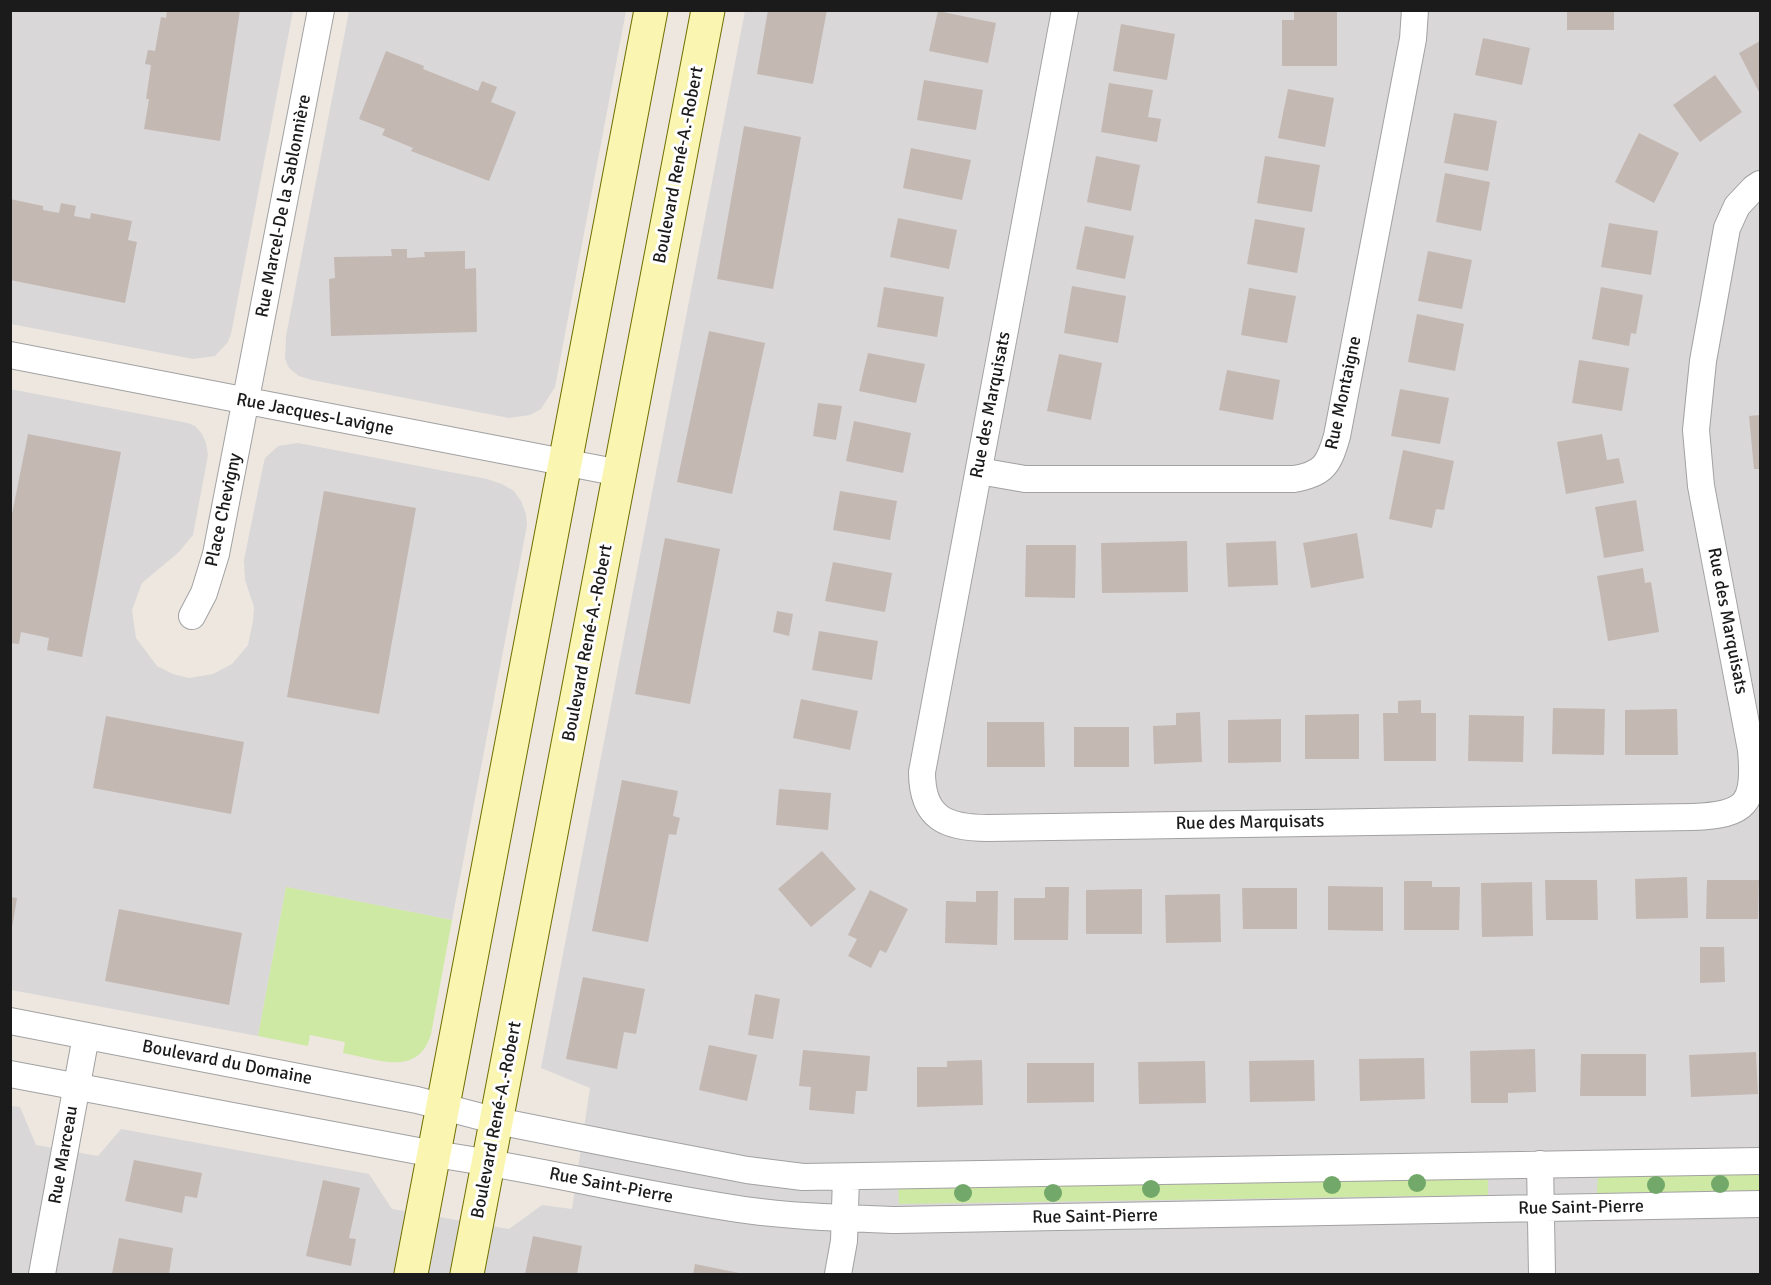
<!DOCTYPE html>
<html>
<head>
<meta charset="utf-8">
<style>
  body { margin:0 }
  #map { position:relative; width:1771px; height:1285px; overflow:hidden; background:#ede7df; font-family:Signika,sans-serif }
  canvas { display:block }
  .frame { position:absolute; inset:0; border:12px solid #1b1b1b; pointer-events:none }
</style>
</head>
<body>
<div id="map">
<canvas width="1771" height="1285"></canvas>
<div class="frame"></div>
</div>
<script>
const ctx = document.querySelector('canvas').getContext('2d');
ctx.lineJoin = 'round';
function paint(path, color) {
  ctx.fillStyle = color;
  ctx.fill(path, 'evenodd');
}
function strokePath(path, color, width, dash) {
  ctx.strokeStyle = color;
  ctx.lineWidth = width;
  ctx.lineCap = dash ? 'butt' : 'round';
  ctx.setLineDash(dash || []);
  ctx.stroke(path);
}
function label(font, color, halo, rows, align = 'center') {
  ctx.font = font + ' Signika,sans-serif';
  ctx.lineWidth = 6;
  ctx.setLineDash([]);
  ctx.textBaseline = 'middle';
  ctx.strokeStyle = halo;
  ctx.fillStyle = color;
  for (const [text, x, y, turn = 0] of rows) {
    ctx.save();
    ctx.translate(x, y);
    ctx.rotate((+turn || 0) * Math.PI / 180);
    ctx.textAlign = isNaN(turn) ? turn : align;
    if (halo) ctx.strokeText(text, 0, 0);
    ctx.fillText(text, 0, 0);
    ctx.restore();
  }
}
const residential = new Path2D(`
  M10,11H293L231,334L228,342L215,356L193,359L11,324Z
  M349,11H626L555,387L541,409L530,415L509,418L312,380L299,376L289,368L285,359L286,336Z
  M745,11H1760V1274H11V1106L20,1107L36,1145L98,1156L121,1129L369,1174L392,1209L509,1229L542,1205L572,1209L590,1088L541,1068Z
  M10,389L188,423L195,426L202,434L206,443L208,455L193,535L179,552L142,583L132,610L136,638L157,666L173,674L189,678L213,674L232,664L248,645L253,621L254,607L245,580L244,560L263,466L265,458L278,446L298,443L487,479L502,484L514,491L521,501L526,514L527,525L524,541L452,920L286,887L258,1036L11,990Z`);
const grass = new Path2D(`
  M286,887L452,920L431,1034C418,1078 377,1059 343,1053L345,1042L310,1035L308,1046L258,1036Z
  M1760,1173V1191L1597,1193L1598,1175Z
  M1488,1177V1195L899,1204L898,1185Z`);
const building = new Path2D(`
  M167,10H240L220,141L144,129L149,99H146L151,65L145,64L148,50L155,51L161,17L166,18Z
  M768,10H827L813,84L757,74Z
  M1294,10H1337V66H1282V20H1294Z
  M1567,10H1614V30H1567Z
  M938,11L996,23L988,63L929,51Z
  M1121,24L1175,34L1167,80L1113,71Z
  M1483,38L1530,48L1522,85L1475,75Z
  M1760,41V94L1739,53Z
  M386,51L424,66L423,69L478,91L482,81L497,87L491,102L516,112L489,181L411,151L413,148L382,135L385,129L359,119Z
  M1715,75L1742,112L1700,142L1673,105Z
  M924,80L983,90L976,130L917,120Z
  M1109,83L1153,90L1148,117L1161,119L1157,142L1101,132Z
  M1288,89L1334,98L1325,147L1278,138Z
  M1454,113L1497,121L1488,171L1444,163Z
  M744,126L801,137L773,289L717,279Z
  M1639,133L1679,153L1654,203L1615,182Z
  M911,148L971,160L962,200L903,188Z
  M1096,156L1140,165L1131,211L1087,202Z
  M1265,156L1320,165L1312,212L1257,203Z
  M1445,173L1490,182L1481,231L1436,222Z
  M10,199L43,206V210L59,213L61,203L76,206L74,216L90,219L91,213L132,221L128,240L137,242L125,303L10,280Z
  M898,218L957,230L949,269L890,257Z
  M1255,219L1305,228L1297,273L1247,264Z
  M1609,223L1658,231L1651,275L1601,267Z
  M1085,226L1134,236L1125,279L1076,269Z
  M391,249H407V258L425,257L424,252L465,251V269L476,268L477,332L331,336L329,279L335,278L334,257L392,256Z
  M1428,251L1472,260L1462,309L1418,301Z
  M1072,286L1126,296L1118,343L1064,333Z
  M884,287L944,297L937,337L877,327Z
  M1601,287L1643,295L1636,334L1631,333L1629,346L1592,339Z
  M1249,288L1296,296L1287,343L1241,335Z
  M1417,314L1464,324L1455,371L1408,362Z
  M709,331L765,343L732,494L677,482Z
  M868,353L925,364L916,403L859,391Z
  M1059,354L1102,363L1091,420L1047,411Z
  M1579,360L1629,368L1622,411L1572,403Z
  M1227,370L1280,380L1273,420L1219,410Z
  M1400,389L1449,398L1440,444L1391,436Z
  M818,403L842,406L836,440L813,436Z
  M1760,415V469H1754L1749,416Z
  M854,421L911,433L903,473L846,461Z
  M28,434L121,452L82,657L47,650L49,638L21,632L19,644L10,643V524Z
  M1602,434L1607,460L1619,458L1624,483L1566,494L1557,442Z
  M1403,450L1454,461L1444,510L1436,509L1432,528L1389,519Z
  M324,491L416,508L379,714L287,697Z
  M840,491L897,501L890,540L833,530Z
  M1636,500L1644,551L1604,558L1595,507Z
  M1357,533L1364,578L1311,588L1303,543Z
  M665,538L720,549L690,704L635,694Z
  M1187,541L1188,592L1102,593L1101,543Z
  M1276,541L1278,585L1228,587L1226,543Z
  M1026,545H1076L1075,598L1025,597Z
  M833,562L892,573L885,612L825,601Z
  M1643,568L1645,583L1651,582L1659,632L1608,641L1597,576Z
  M777,611L793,614L789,636L773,632Z
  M819,631L878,641L872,680L812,670Z
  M801,699L858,711L850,750L793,738Z
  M1421,700V713H1436V761H1384L1383,713H1398V701Z
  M1553,708L1605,709L1604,755L1552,754Z
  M1677,709L1678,755H1625V710Z
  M1200,712L1202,762L1154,764L1153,726L1176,725V713Z
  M1359,714V759H1305V715Z
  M1469,715L1524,716L1523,762L1468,761Z
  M106,716L244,742L231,814L93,788Z
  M1281,719V762L1228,763V720Z
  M987,722H1044L1045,767H987Z
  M1074,727H1129V767H1074Z
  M622,780L678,791L673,816L680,818L676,835L669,834L648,942L592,931Z
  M779,789L831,793L828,830L776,825Z
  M822,851L856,889L811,927L778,889Z
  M1687,877L1688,918L1636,919L1635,879Z
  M1545,880H1597L1598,920H1546Z
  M1707,880H1759L1758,919H1706Z
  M1404,881H1432V887H1460L1459,930H1404Z
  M1532,882L1533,936L1482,937L1481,883Z
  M1328,886L1383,887V931L1328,930Z
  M1045,887H1069L1068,940H1014V898H1045Z
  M1242,888H1297V929H1243Z
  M1142,889V934H1086V890Z
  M870,890L908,909L886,953L880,950L871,968L848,956L857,939L848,935Z
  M976,891H998L997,945L945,943L946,901L976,902Z
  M1220,894L1221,942L1166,943L1165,895Z
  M10,897L17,898L12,928H10Z
  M119,909L242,933L229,1005L105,981Z
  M1700,947H1724L1725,982L1700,983Z
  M583,977L645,989L636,1034L624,1032L617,1069L566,1059Z
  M755,994L780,999L773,1039L748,1035Z
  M709,1045L757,1055L747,1101L699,1090Z
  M1535,1049L1536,1092L1508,1093V1103H1471L1470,1051Z
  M803,1050L870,1056L867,1091H856L854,1114L809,1110L811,1087L799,1086Z
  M1756,1052L1758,1094L1691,1097L1689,1055Z
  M1581,1054H1646V1096H1580Z
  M1424,1058L1425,1099L1360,1101L1359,1059Z
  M982,1060L983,1105L917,1107V1067H947V1061Z
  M1314,1060L1315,1101L1250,1102L1249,1061Z
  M1205,1061L1206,1103L1139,1104L1138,1062Z
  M1027,1063H1094V1102L1027,1103Z
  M134,1160L202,1173L197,1198L185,1196L182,1213L125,1201Z
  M323,1180L360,1188L349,1238L356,1239L351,1266L306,1256Z
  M533,1236L582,1246L577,1274H525Z
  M119,1238L173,1248L169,1274H112Z
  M695,1264L739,1273V1274H693Z`);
const street = new Path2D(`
  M1065,10L922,772C922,818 946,828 988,828L1693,817C1747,815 1756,803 1751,750L1701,486L1696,430L1703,361L1727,228L1737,206L1754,188L1760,184
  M10,355L620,473
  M979,471L1025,479H1294C1324,474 1329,464 1337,436L1413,39L1415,10
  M192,616L204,593L216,554L321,10
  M10,1021L417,1100L497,1121L633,1148L747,1170L803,1177L1760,1161
  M10,1074L434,1154C539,1169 641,1195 745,1210C795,1217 846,1218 896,1220L1760,1204
  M1540,1164L1542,1274
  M42,1274L86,1036
  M838,1274L844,1241L846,1177`);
const secondary = new Path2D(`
  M411,1274L651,10
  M467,1274L708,10`);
const trees = [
  [1417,1183],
  [1720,1184],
  [1332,1185],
  [1656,1185],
  [1151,1189],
  [963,1193],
  [1053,1193]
];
const streetNames = [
  ["Boulevard René-A.-Robert",679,165,-79],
  ["Rue Marcel-De la Sablonnière",284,206,-79],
  ["Rue Montaigne",1344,393,-78],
  ["Rue des Marquisats",991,405,-79],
  ["Rue Jacques-Lavigne",315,415,11],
  ["Place Chevigny",224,510,-78],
  ["Rue des Marquisats",1727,621,79],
  ["Boulevard René-A.-Robert",588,643,-79],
  ["Rue des Marquisats",1250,823,-1],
  ["Boulevard du Domaine",227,1063,11],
  ["Boulevard René-A.-Robert",497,1120,-79],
  ["Rue Marceau",64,1155,-80],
  ["Rue Saint-Pierre",611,1186,11],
  ["Rue Saint-Pierre",1581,1208,-1],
  ["Rue Saint-Pierre",1095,1217,-1]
];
paint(residential, '#d9d7d8');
paint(grass, '#cee9a3');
paint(building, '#c4b8b3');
strokePath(street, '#a2a2a2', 28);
strokePath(secondary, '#706f03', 35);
strokePath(street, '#fff', 26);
strokePath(secondary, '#faf5b0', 33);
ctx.fillStyle = '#72a96a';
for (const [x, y] of trees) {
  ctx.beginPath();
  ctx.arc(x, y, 9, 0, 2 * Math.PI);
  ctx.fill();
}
label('18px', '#1b1b1b', '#fff', streetNames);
</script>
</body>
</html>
